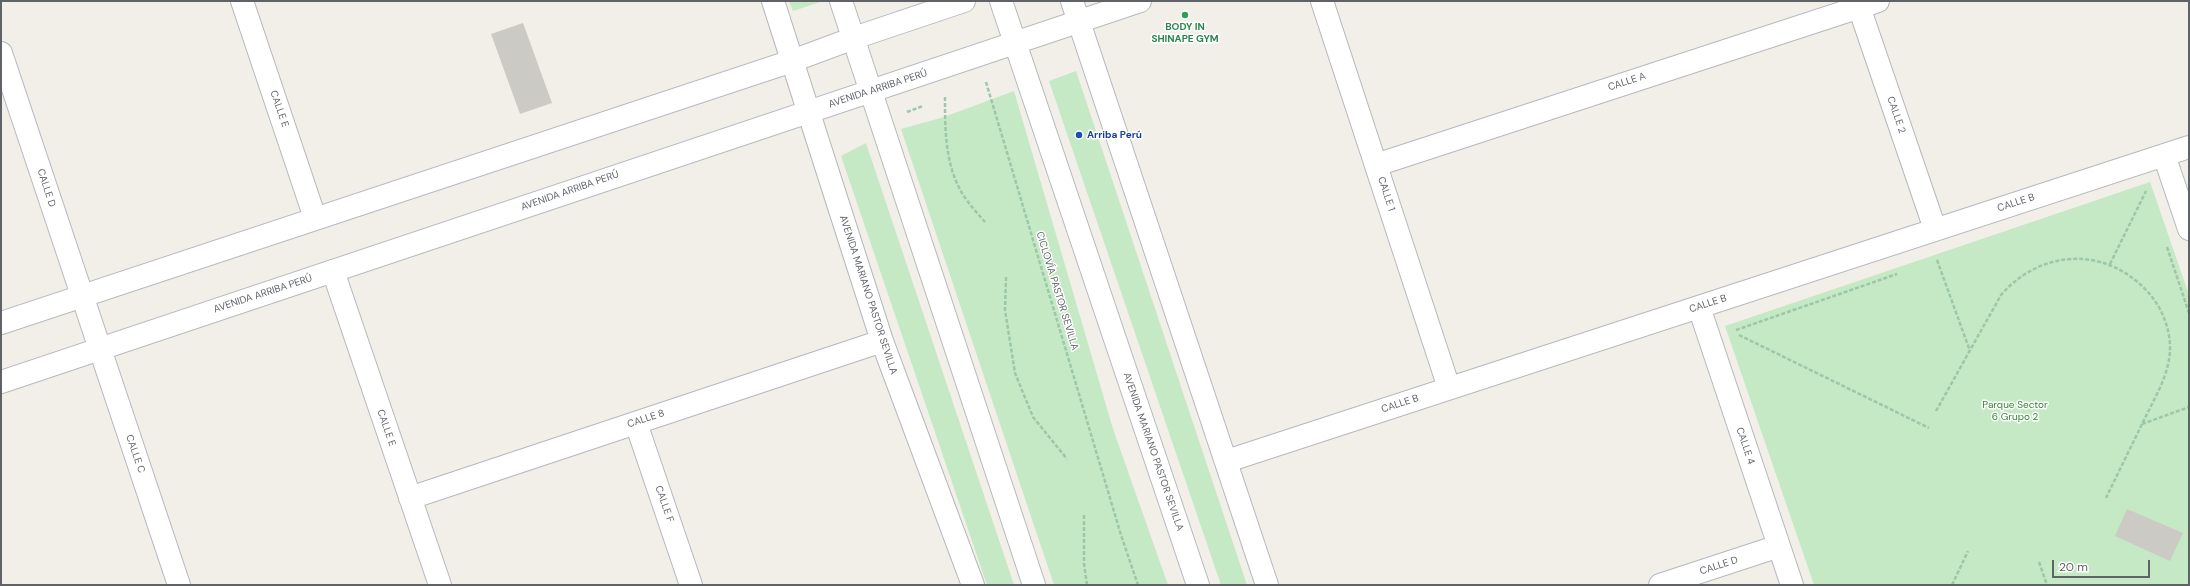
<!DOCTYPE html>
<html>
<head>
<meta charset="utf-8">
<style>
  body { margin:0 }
  #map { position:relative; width:2190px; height:586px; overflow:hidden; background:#f1efe8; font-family:"DM Sans",sans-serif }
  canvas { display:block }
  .frame { position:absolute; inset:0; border:2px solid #5f6368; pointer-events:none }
  .scale { position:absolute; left:2052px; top:560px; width:98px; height:18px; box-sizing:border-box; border:2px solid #5f6368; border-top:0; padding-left:5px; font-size:12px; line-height:14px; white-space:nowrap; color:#5f6368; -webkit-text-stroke:3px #fff; paint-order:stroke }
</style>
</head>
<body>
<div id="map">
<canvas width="2190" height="586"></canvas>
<div class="frame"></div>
<div class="scale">20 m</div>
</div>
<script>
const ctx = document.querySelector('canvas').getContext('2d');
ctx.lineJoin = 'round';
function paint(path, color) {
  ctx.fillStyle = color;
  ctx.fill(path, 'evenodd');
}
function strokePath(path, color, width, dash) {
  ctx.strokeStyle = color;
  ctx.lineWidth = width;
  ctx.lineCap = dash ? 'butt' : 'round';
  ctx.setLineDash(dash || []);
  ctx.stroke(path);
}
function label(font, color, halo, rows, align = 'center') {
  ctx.font = font + ' "DM Sans",sans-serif';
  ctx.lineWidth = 3;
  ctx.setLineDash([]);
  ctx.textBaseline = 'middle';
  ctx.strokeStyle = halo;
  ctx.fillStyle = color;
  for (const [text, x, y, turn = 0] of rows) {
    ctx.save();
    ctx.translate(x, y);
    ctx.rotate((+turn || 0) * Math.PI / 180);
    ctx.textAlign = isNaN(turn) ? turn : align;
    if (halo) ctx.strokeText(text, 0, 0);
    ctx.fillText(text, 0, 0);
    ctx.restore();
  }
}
const green = new Path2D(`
  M789,1H819L820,2L793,11Z
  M1076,71L1247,585H1221L1049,81Z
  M1014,91L1113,429L1168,585H1054L901,129L944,117Z
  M866,143L1014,585H987L841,156Z
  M2150,182L2189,295V585H1814L1725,326Z`);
const building = new Path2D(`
  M523,23L552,103L520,114L491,34Z
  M2127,509L2183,533L2170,561L2115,536Z`);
const path = new Path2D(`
  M986,82L1121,535L1138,585
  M945,97C945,130 945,164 962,193C968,203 977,213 985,222
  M907,112L923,106
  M2167,247L2189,313
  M1937,260L1970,351
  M2110,264L2146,191
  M1006,277L1005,310L1015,373L1033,417L1067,459
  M1736,330L1897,274
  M1739,335L1929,428
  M1936,411L2001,295C2041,249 2105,246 2147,291C2161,306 2170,327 2170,348C2170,374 2154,399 2143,422C2131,447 2118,473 2106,498
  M2142,424L2189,407
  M1084,515V564L1087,585
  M2039,562L2047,585
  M1952,585L1968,551`);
const street = new Path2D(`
  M242,1L315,218
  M773,1L882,341L973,585
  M1072,1L1267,585
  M1322,1L1449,388
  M1857,1L1935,229
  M1,53L179,585
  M2164,155L2189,229
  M1376,165L1878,1
  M333,271L440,585
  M1699,307L1792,585
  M636,423L691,585
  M1227,461L2189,147
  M410,498L882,341
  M1660,585L1779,546`);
const secondary = new Path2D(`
  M841,1L1034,585
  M1001,1L1198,585
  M1,323L792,61L854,38L964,1
  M1,382L1140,1`);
const markers = [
  [1185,15,4,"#2e9e5b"],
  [1079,135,4,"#1a4fb4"]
];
const leisureNames = [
  ["BODY IN",1185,27],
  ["SHINAPE GYM",1185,39]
];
const streetNames = [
  ["CALLE A",1627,82,-18],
  ["AVENIDA ARRIBA PERÚ",878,89,-18],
  ["CALLE E",279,109,71],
  ["CALLE 2",1896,115,71],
  ["CALLE D",46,188,72],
  ["AVENIDA ARRIBA PERÚ",570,191,-19],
  ["CALLE 1",1386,194,72],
  ["CALLE B",2016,203,-18],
  ["CICLOVÍA PASTOR SEVILLA",1057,291,73],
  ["AVENIDA ARRIBA PERÚ",263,294,-18],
  ["AVENIDA MARIANO PASTOR SEVILLA",868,295,72],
  ["CALLE B",1708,304,-18],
  ["CALLE B",1400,404,-18],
  ["CALLE 8",646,419,-18],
  ["CALLE E",386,428,71],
  ["CALLE 4",1745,446,71],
  ["AVENIDA MARIANO PASTOR SEVILLA",1153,452,71],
  ["CALLE C",135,454,71],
  ["CALLE F",664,504,71],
  ["CALLE D",1719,566,-18]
];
const transitNames = [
  ["Arriba Perú",1087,135]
];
const parkNames = [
  ["Parque Sector",2015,405],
  ["6 Grupo 2",2015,417]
];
paint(green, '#c5e8c5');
paint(building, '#cccac5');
strokePath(street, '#b5b8bc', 24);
strokePath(secondary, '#b6babf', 24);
strokePath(path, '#9cc7a9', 2.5, [4, 2]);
strokePath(street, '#fff', 22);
strokePath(secondary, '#fff', 22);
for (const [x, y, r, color] of markers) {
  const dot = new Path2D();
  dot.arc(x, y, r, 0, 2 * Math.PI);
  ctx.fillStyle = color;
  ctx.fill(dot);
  strokePath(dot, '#fff', 1.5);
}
label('bold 10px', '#27864d', '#fff', leisureNames);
label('10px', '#5f6368', '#fff', streetNames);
label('bold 10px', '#164399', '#fff', transitNames, 'left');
label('10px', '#348238', '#fff', parkNames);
</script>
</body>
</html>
